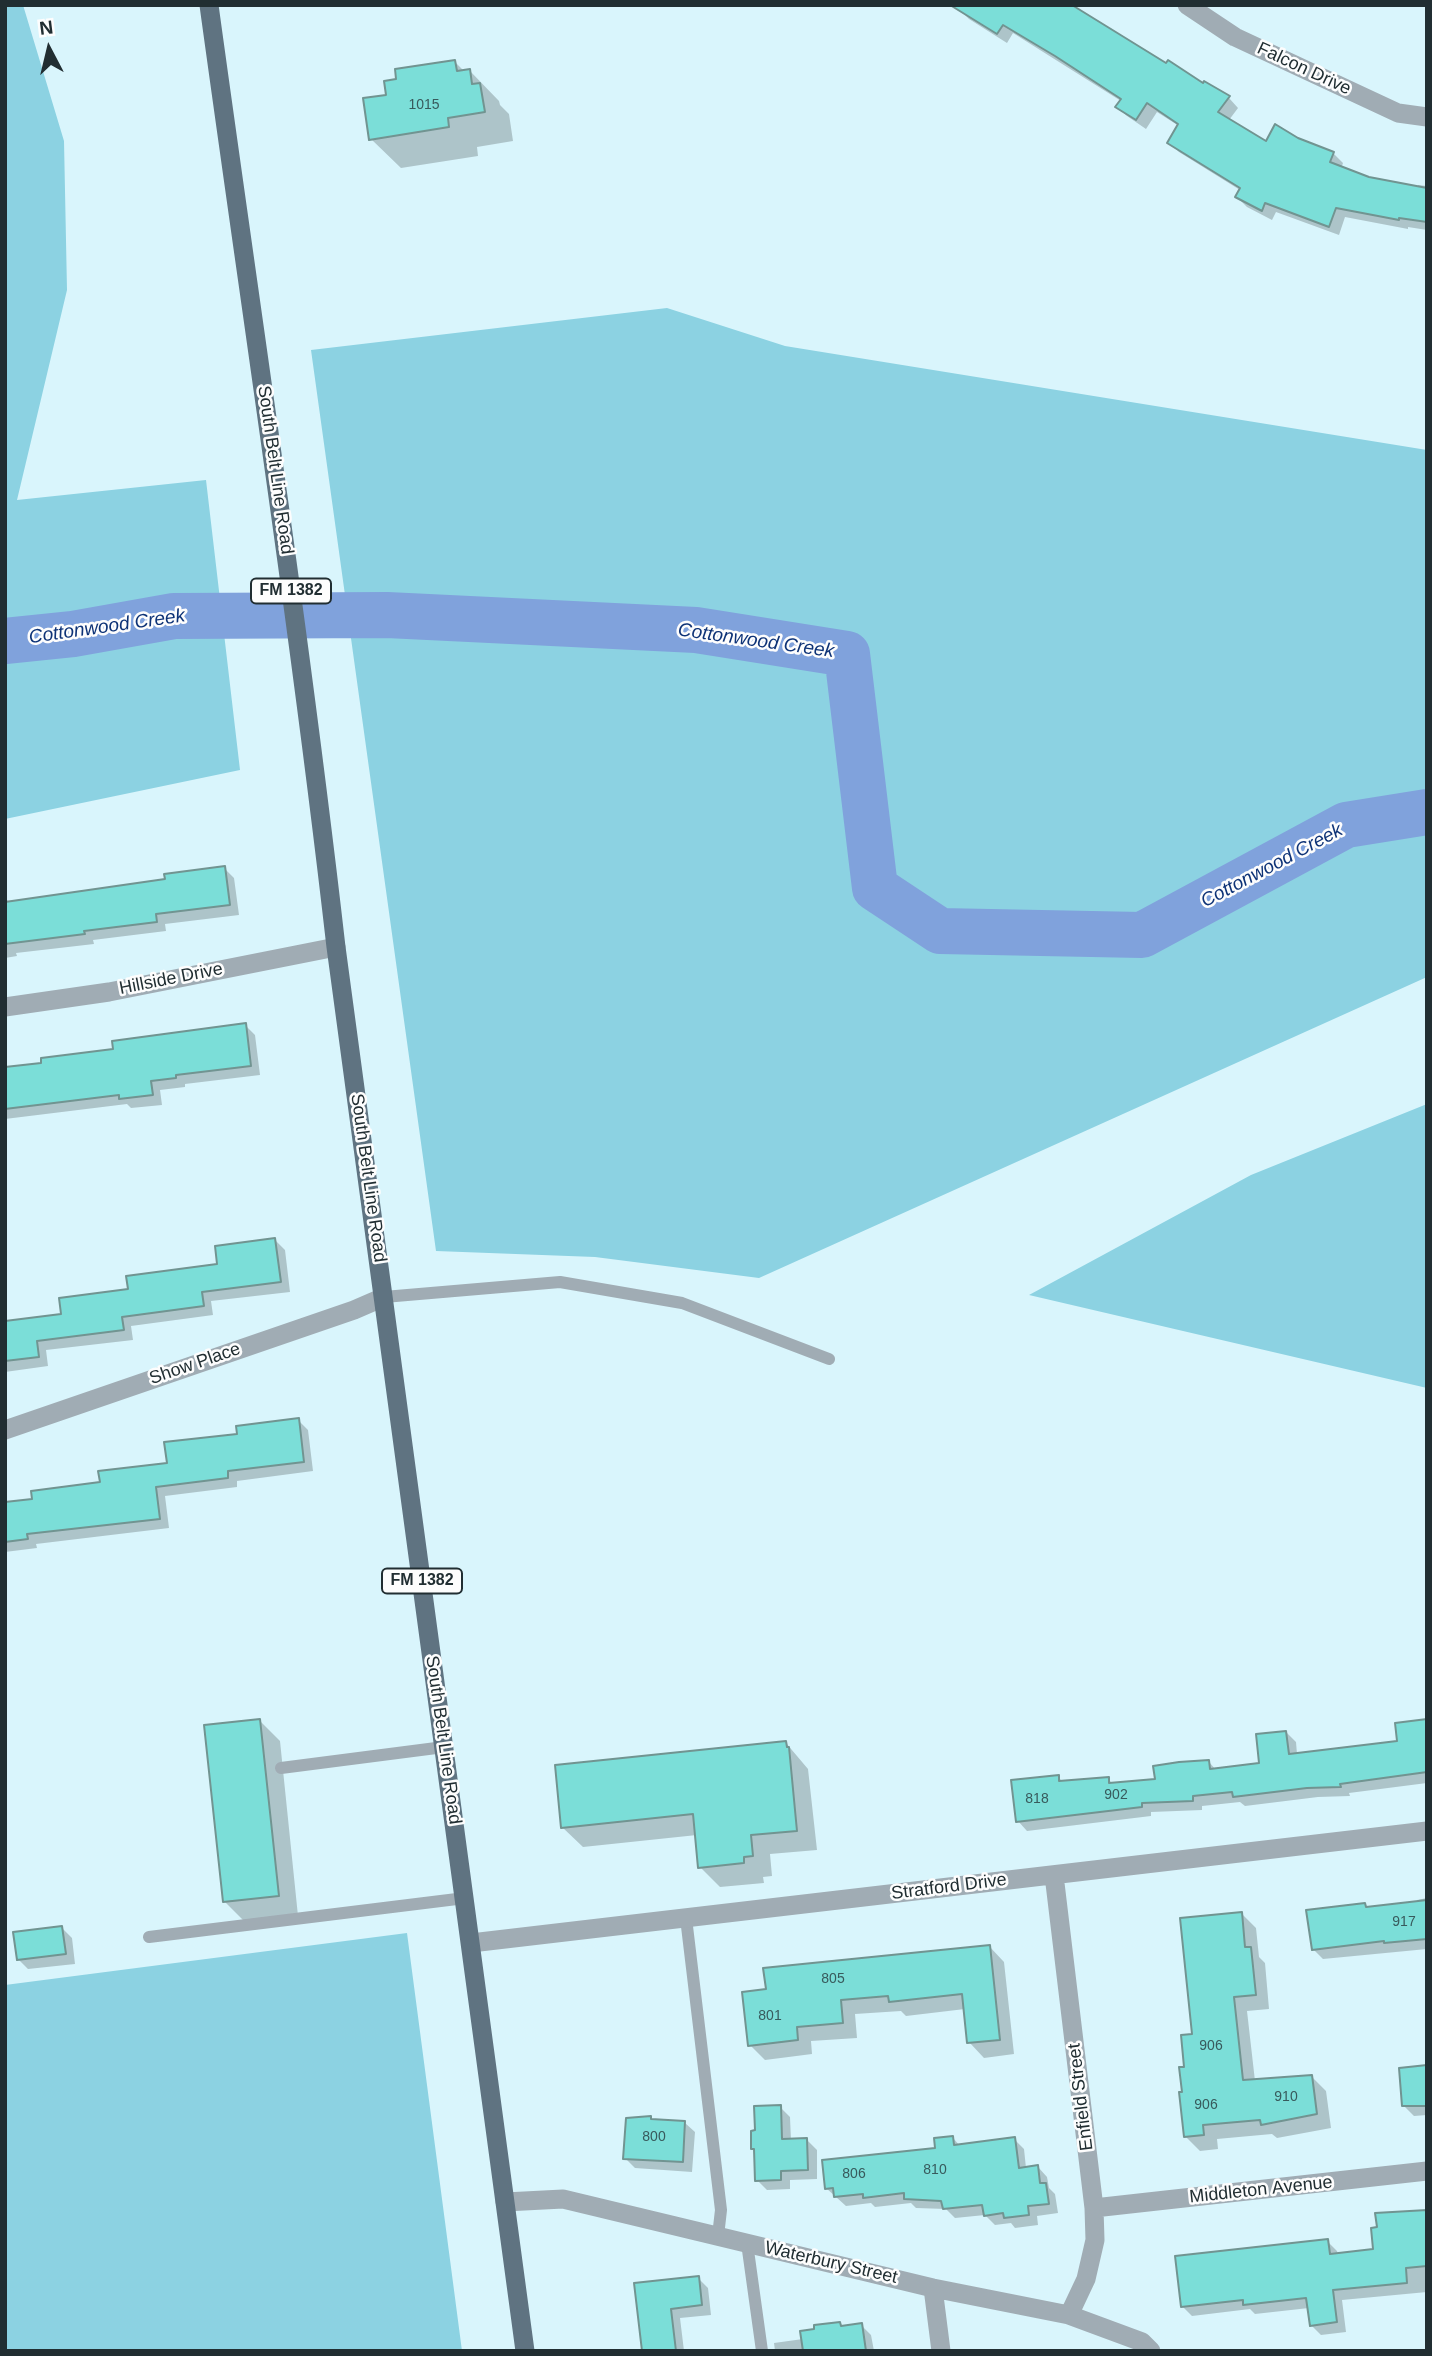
<!DOCTYPE html>
<html>
<head>
<meta charset="utf-8">
<style>
  body { margin:0 }
  #map { position:relative; width:1432px; height:2356px; overflow:hidden; background:#d9f5fc; font-family:Arial,sans-serif }
  canvas { display:block }
  .frame { position:absolute; inset:0; border:7px solid #212e32; pointer-events:none }
  .north { position:absolute; left:14px; top:14px; width:70px; height:70px; -webkit-text-stroke:5px #fdfdfd; paint-order:stroke; rotate:353deg; font-size:19px; font-weight:700; line-height:28px; text-align:center; color:#212e32 }
  .north::after { content:''; display:block; margin:auto; width:24px; height:32px; background:#212e32; clip-path:polygon(50% 0,100% 100%,50% 72%,0 100%) }
</style>
</head>
<body>
<div id="map">
<canvas width="1432" height="2356"></canvas>
<div class="frame"></div>
<div class="north">N</div>
</div>
<script>
const ctx = document.querySelector('canvas').getContext('2d');
ctx.lineJoin = 'round';
function paint(path, color) {
  ctx.fillStyle = color;
  ctx.fill(path, 'evenodd');
}
function strokePath(path, color, width, dash) {
  ctx.strokeStyle = color;
  ctx.lineWidth = width;
  ctx.lineCap = dash ? 'butt' : 'round';
  ctx.setLineDash(dash || []);
  ctx.stroke(path);
}
function label(font, color, halo, rows, align = 'center') {
  ctx.font = font + ' Arial,sans-serif';
  ctx.lineWidth = 5;
  ctx.setLineDash([]);
  ctx.textBaseline = 'middle';
  ctx.strokeStyle = halo;
  ctx.fillStyle = color;
  for (const [text, x, y, turn = 0] of rows) {
    ctx.save();
    ctx.translate(x, y);
    ctx.rotate((+turn || 0) * Math.PI / 180);
    ctx.textAlign = isNaN(turn) ? turn : align;
    if (halo) ctx.strokeText(text, 0, 0);
    ctx.fillText(text, 0, 0);
    ctx.restore();
  }
}
const green = new Path2D(`
  M5,5H23L64,141L67,290L17,500L206,480L240,770L5,819Z
  M667,308L785,346L1427,450V977L759,1278L595,1257L436,1251L311,350Z
  M1427,1104V1388L1029,1295L1251,1175Z
  M407,1933L462,2351H5V1985Z`);
const shadow = new Path2D(`
  M959,9L1204,86L1229,98L1238,108L1229,120L1267,144L1298,140L1333,153L1343,163L1341,169L1369,179L1417,188L1418,185L1427,186V230L1408,227V229L1345,217L1339,235L1276,212L1272,220L1247,207L1237,197L1240,190L1179,152L1169,142L1179,126L1157,112L1146,129L1127,116L1117,107L1121,101L1013,33L1007,43L969,19Z
  M455,62L465,72L470,71L499,101L500,105L509,114L513,141L477,147L478,156L401,168L371,139L388,96L398,80Z
  M224,868L234,878L239,915L165,924L166,931L93,940L94,944L16,953L17,956L5,958V898L10,903L167,881Z
  M245,1025L255,1035L260,1075L185,1084V1087L160,1090L162,1105L131,1108L127,1104L5,1119V1069L115,1051Z
  M275,1240L285,1250L290,1292L211,1301L213,1315L131,1326L133,1340L46,1350L48,1366L5,1372V1322L63,1315L130,1291L219,1266Z
  M298,1420L308,1430L313,1471L237,1481V1487L165,1496L169,1528L36,1544L37,1548L5,1552V1504L34,1501L102,1484L169,1464L239,1435Z
  M260,1721L280,1741L298,1916L245,1922L225,1902Z
  M1427,1722V1783L1349,1793L1350,1796L1318,1797L1245,1806L1240,1802L1202,1806V1810L1151,1812V1816L1027,1831L1018,1821L1058,1777L1063,1782L1108,1779L1113,1784L1157,1780L1209,1762L1216,1770L1261,1764L1286,1732L1296,1742L1297,1754L1399,1743Z
  M786,1743L808,1769L817,1850L770,1854L772,1876L763,1877L764,1883L720,1887L700,1867L697,1835L583,1847L562,1827Z
  M1427,1898V1949L1323,1959L1313,1949L1365,1905L1369,1909L1417,1903V1900Z
  M1241,1913L1256,1928L1259,1957L1265,1963L1269,2009L1247,2011L1255,2081L1311,2076L1326,2091L1331,2128L1277,2138L1272,2134L1217,2139L1218,2149L1200,2151L1185,2136L1184,2093L1186,2068L1194,2035Z
  M62,1928L72,1938L75,1964L28,1969L18,1959Z
  M989,1946L1004,1962L1014,2054L984,2058L969,2042L965,2009L906,2016L901,2011L855,2014L857,2038L811,2041L812,2054L765,2060L750,2045L743,1994Z
  M1427,2067V2115L1414,2116L1404,2106Z
  M780,2107L790,2117L791,2141L807,2140L817,2150V2179L790,2180V2189L767,2190L757,2180L756,2152L753,2148L756,2132Z
  M651,2118L653,2120L685,2123L695,2132L692,2172L635,2168L625,2158Z
  M953,2138L960,2146L1014,2139L1024,2149L1026,2168L1038,2167L1047,2177L1049,2188L1055,2194L1058,2213L1037,2216L1038,2225L1015,2228L1011,2223L995,2225L985,2215L955,2218L946,2209L916,2208L911,2203L875,2207L871,2203L846,2206L826,2188L937,2150Z
  M1427,2212V2292L1342,2300L1346,2332L1321,2335L1311,2325L1309,2308L1255,2314L1250,2309L1192,2316L1182,2306L1327,2241L1337,2251L1338,2255L1375,2251Z
  M698,2278L708,2288L711,2315L680,2318L684,2351H645L636,2285Z
  M839,2323L843,2327L861,2325L871,2335L874,2351H775L774,2343L803,2339Z`);
const river = new Path2D(`
  M5,641L73,634L174,616L387,615L696,630L847,654L875,888L940,931L1142,935L1346,825L1427,812`);
const building = new Path2D(`
  M950,5H1072L1166,63L1168,60L1203,83L1204,81L1230,96L1218,112L1266,141L1275,124L1298,138L1334,152L1330,162L1369,177L1427,188V222L1399,218V220L1336,208L1329,227L1265,203L1262,211L1235,197L1240,188L1167,143L1178,124L1147,103L1136,120L1115,107L1121,99L1055,56L1003,25L997,34Z
  M455,60L457,71L470,69L472,84L480,83L485,112L448,118L449,127L369,140L363,98L386,95L384,81L396,79L395,69Z
  M225,866L230,905L156,914L157,922L84,931L85,934L5,944V902L165,879L164,874Z
  M246,1023L251,1066L176,1075V1078L151,1081L153,1095L119,1099V1095L5,1109V1067L41,1063V1058L113,1049L112,1041Z
  M275,1238L281,1282L202,1292L204,1306L122,1317L124,1330L37,1341L39,1357L5,1361V1321L61,1314L59,1298L128,1289L126,1276L217,1264L215,1246Z
  M299,1418L304,1462L228,1471V1478L156,1487L160,1519L27,1534L28,1539L5,1542V1502L32,1499L31,1491L100,1482L98,1471L167,1463L164,1442L237,1434L236,1426Z
  M260,1719L279,1896L223,1902L204,1725Z
  M1427,1719V1772L1340,1784L1341,1787L1307,1788L1233,1797L1232,1792L1193,1796V1801L1142,1803V1807L1016,1822L1011,1780L1059,1775V1781L1109,1777V1783L1155,1779L1153,1766L1179,1762L1209,1760L1210,1769L1259,1763L1256,1734L1286,1731L1289,1754L1397,1741L1395,1723Z
  M786,1741L787,1747H789L797,1831L751,1835L753,1856L744,1857V1863L698,1868L693,1814L561,1828L555,1765Z
  M1427,1900V1939L1384,1943V1941L1312,1950L1306,1910L1365,1903L1366,1907Z
  M1242,1912L1245,1947H1251L1256,1995L1234,1997L1243,2080L1312,2075L1317,2114L1261,2125L1260,2120L1203,2125L1204,2135L1184,2137L1179,2092H1182L1179,2067H1184L1181,2035L1192,2034L1180,1918Z
  M62,1926L66,1954L17,1960L13,1932Z
  M990,1945L1000,2040L967,2043L962,1994L889,2002L888,1996L841,2000L843,2023L797,2027L798,2040L748,2046L742,1992L766,1989L763,1968Z
  M1427,2065V2106H1402L1399,2068Z
  M781,2105L782,2139L807,2138L808,2170L781,2171V2180L755,2181L754,2149H751V2131L755,2130L754,2106Z
  M651,2116V2119L685,2121L683,2162L623,2159L626,2118Z
  M953,2136L954,2145L1015,2137L1019,2168L1038,2165L1040,2183H1046L1049,2204L1028,2206L1029,2215L1004,2218L1003,2213L984,2216L982,2205L943,2209L941,2201L904,2199V2193L863,2198V2194L834,2197L833,2188L825,2189L822,2160L935,2148L934,2138Z
  M1427,2210V2266L1406,2268L1407,2283L1333,2290L1337,2322L1310,2326L1306,2298L1243,2305V2300L1181,2307L1175,2256L1328,2239L1330,2254L1373,2249L1371,2228L1377,2227L1375,2213Z
  M699,2276L702,2305L671,2309L676,2351H642L634,2283Z
  M840,2322L841,2326L862,2323L866,2351H803L800,2331L814,2329V2325Z`);
const service = new Path2D(`
  M384,1297L560,1282L682,1303L829,1359
  M281,1768L444,1747
  M686,1918L721,2210L718,2236
  M149,1937L465,1898
  M747,2243L762,2351`);
const minor = new Path2D(`
  M1187,5L1235,37L1398,113L1427,117
  M5,1007L109,992L336,947
  M5,1430L354,1310L384,1297
  M1054,1875L1094,2208L1095,2240L1086,2279L1069,2315
  M471,1943L1427,1831
  M505,2202L563,2199L933,2288L1069,2315L1142,2342L1151,2351
  M1094,2208L1427,2171
  M933,2288L941,2351`);
const primary = new Path2D(`
  M209,5C252,319 300,632 336,947L525,2351`);
const numberNames = [
  ["1015",424,105],
  ["902",1116,1795],
  ["818",1037,1799],
  ["917",1404,1922],
  ["805",833,1979],
  ["801",770,2016],
  ["906",1211,2046],
  ["910",1286,2097],
  ["906",1206,2105],
  ["800",654,2137],
  ["810",935,2170],
  ["806",854,2174]
];
const shields = [
  [291,591,80],
  [422,1581,80]
];
const shieldNames = [
  ["FM 1382",291,591],
  ["FM 1382",422,1581]
];
const streetNames = [
  ["Falcon Drive",1304,69,25],
  ["South Belt Line Road",275,470,82],
  ["Hillside Drive",171,979,-11],
  ["South Belt Line Road",368,1178,82],
  ["Show Place",195,1364,-19],
  ["South Belt Line Road",443,1740,82],
  ["Stratford Drive",949,1887,-7],
  ["Enfield Street",1081,2097,-97],
  ["Middleton Avenue",1261,2190,-6],
  ["Waterbury Street",831,2263,13]
];
const waterNames = [
  ["Cottonwood Creek",107,627,-8],
  ["Cottonwood Creek",756,641,8],
  ["Cottonwood Creek",1272,866,-28]
];
paint(green, '#8cd2e2');
paint(shadow, '#0003');
strokePath(river, '#80a2dc', 46);
paint(building, '#7bded8');
strokePath(building, '#719491', 2);
strokePath(service, '#a0acb4', 12);
strokePath(minor, '#a0acb4', 19);
strokePath(primary, '#5f7381', 19);
label('14px', '#385a5c', null, numberNames);
for (const [x, y, w] of shields) {
  const box = new Path2D();
  box.roundRect(x - w / 2, y - 12.5, w, 25, 5);
  ctx.fillStyle = '#fdfdfd';
  ctx.fill(box);
  strokePath(box, '#212e32', 2);
}
label('bold 16px', '#212e32', null, shieldNames);
label('18px', '#212e32', '#fdfdfd', streetNames);
label('italic 19px', '#0e3377', '#fdfdfd', waterNames);
</script>
</body>
</html>
